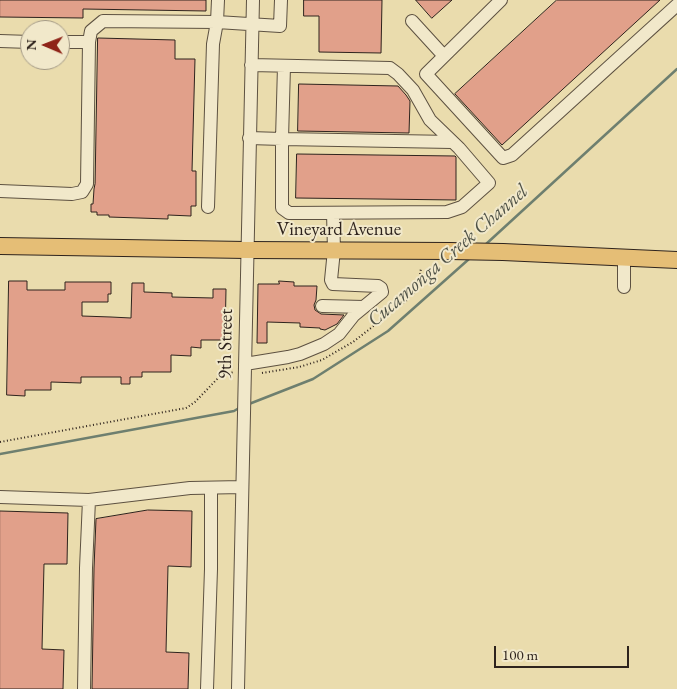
<!DOCTYPE html>
<html>
<head>
<meta charset="utf-8">
<style>
  body { margin:0 }
  #map { position:relative; width:677px; height:689px; overflow:hidden; background:#eadcad; font-family:"EB Garamond",serif }
  canvas { display:block }
  .north { position:absolute; left:20px; top:20px; width:50px; height:50px; box-sizing:border-box; background:#f1e8ca; border:1px solid #a39985; border-radius:50%; rotate:271deg; font-size:14px; font-weight:700; line-height:20px; text-align:center; color:#2e231d }
  .north::after { content:''; display:block; margin:auto; width:18px; height:22px; background:#8f2418; clip-path:polygon(50% 0,100% 100%,50% 72%,0 100%) }
  .scale { position:absolute; left:494px; top:646px; width:135px; height:22px; box-sizing:border-box; border:2px solid #2e231d; border-top:0; padding-left:6px; font-size:15px; line-height:18px; white-space:nowrap; color:#2e231d; -webkit-text-stroke:4px #f1e8ca; paint-order:stroke }
</style>
</head>
<body>
<div id="map">
<canvas width="677" height="689"></canvas>
<div class="north">N</div>
<div class="scale">100 m</div>
</div>
<script>
const ctx = document.querySelector('canvas').getContext('2d');
ctx.lineJoin = 'round';
function strokePath(path, color, width, dash) {
  ctx.strokeStyle = color;
  ctx.lineWidth = width;
  ctx.lineCap = dash ? 'butt' : 'round';
  ctx.setLineDash(dash || []);
  ctx.stroke(path);
}
function paint(path, color) {
  ctx.fillStyle = color;
  ctx.fill(path, 'evenodd');
}
function label(font, color, halo, rows, align = 'center') {
  ctx.font = font + ' "EB Garamond",serif';
  ctx.lineWidth = 4;
  ctx.setLineDash([]);
  ctx.textBaseline = 'middle';
  ctx.strokeStyle = halo;
  ctx.fillStyle = color;
  for (const [text, x, y, turn = 0] of rows) {
    ctx.save();
    ctx.translate(x, y);
    ctx.rotate((+turn || 0) * Math.PI / 180);
    ctx.textAlign = isNaN(turn) ? turn : align;
    if (halo) ctx.strokeText(text, 0, 0);
    ctx.fillText(text, 0, 0);
    ctx.restore();
  }
}
const stream = new Path2D(`
  M485,245L677,69
  M249,404L313,379L388,331L469,259
  M0,454L234,411L239,408`);
const building = new Path2D(`
  M0,0H206V11L83,9V18L0,17Z
  M304,0H382L381,53L319,52V16H304Z
  M416,0H452L432,18Z
  M557,0H660L502,145L455,94Z
  M98,38L175,40V59H195L192,171H196V206H191V216L168,215V219L109,217V215H97V212H91V204H93L94,189L95,184Z
  M299,84L398,86L406,95L410,101L409,133L298,131Z
  M297,154L455,156L456,157V200L296,198Z
  M9,281H27V290H65V282H111V294H108V302H82V316L111,317L131,318L132,283H144V292L172,293V297L213,298V289H226L225,340H201V348L191,347V356L171,355V372H142V377H130V384H121V377H81V383L51,382V390H25V396L7,395Z
  M279,281L294,282V286H317L316,300L314,305L315,310L321,314L344,315L337,324L325,330L320,329V328L300,327V323L267,322V343H257L258,284H279Z
  M148,510L192,511L191,567L168,566L166,652L189,653L188,689H92L94,568L96,519Z
  M0,511L68,513L67,564H44L42,649L64,650L63,689H0Z`);
const path = new Path2D(`
  M262,373L299,367L322,360L353,342L407,300L418,288L421,268
  M0,442L186,408L195,402L222,374L235,372`);
const minor = new Path2D(`
  M501,0L426,74L503,158L512,155L677,5
  M412,21L444,56
  M0,41L30,42
  M60,42H89
  M284,66L282,139L452,142
  M249,138L282,139V208L289,213L447,212L462,207L489,183L459,148L430,120L413,90L398,74L390,68L251,65
  M0,191L72,194L82,192L87,184L89,42L91,31L103,21L217,22L280,26L281,0
  M208,207L213,44L217,22L218,0
  M624,287V258
  M322,306L364,307
  M245,364L288,357L300,354L324,344L339,334L354,315L382,292L381,288L378,286L333,284L331,280L334,250L333,213
  M0,497L89,500L190,488L242,487
  M84,689L86,568L89,500
  M207,689L211,569V488
  M238,689L253,0`);
const major = new Path2D(`
  M0,246L246,250L450,251L503,252L677,260`);
const streetNames = [
  ["Vineyard Avenue",339,230],
  ["9th Street",226,344,-89]
];
const waterNames = [
  ["Cucamonga Creek Channel",448,256,-41]
];
strokePath(stream, '#6e7f6f', 2.5);
paint(building, '#e1a08a');
strokePath(building, '#2e231d', 1);
strokePath(minor, '#5d5141', 14);
strokePath(major, '#2e231d', 18);
strokePath(path, '#2e231d', 2, [1, 2.5]);
strokePath(minor, '#f1e8ca', 12);
strokePath(major, '#e5be76', 16);
label('19px', '#2e231d', '#f1e8ca', streetNames);
label('italic 20px', '#4e5146', '#f1e8ca', waterNames);
</script>
</body>
</html>
